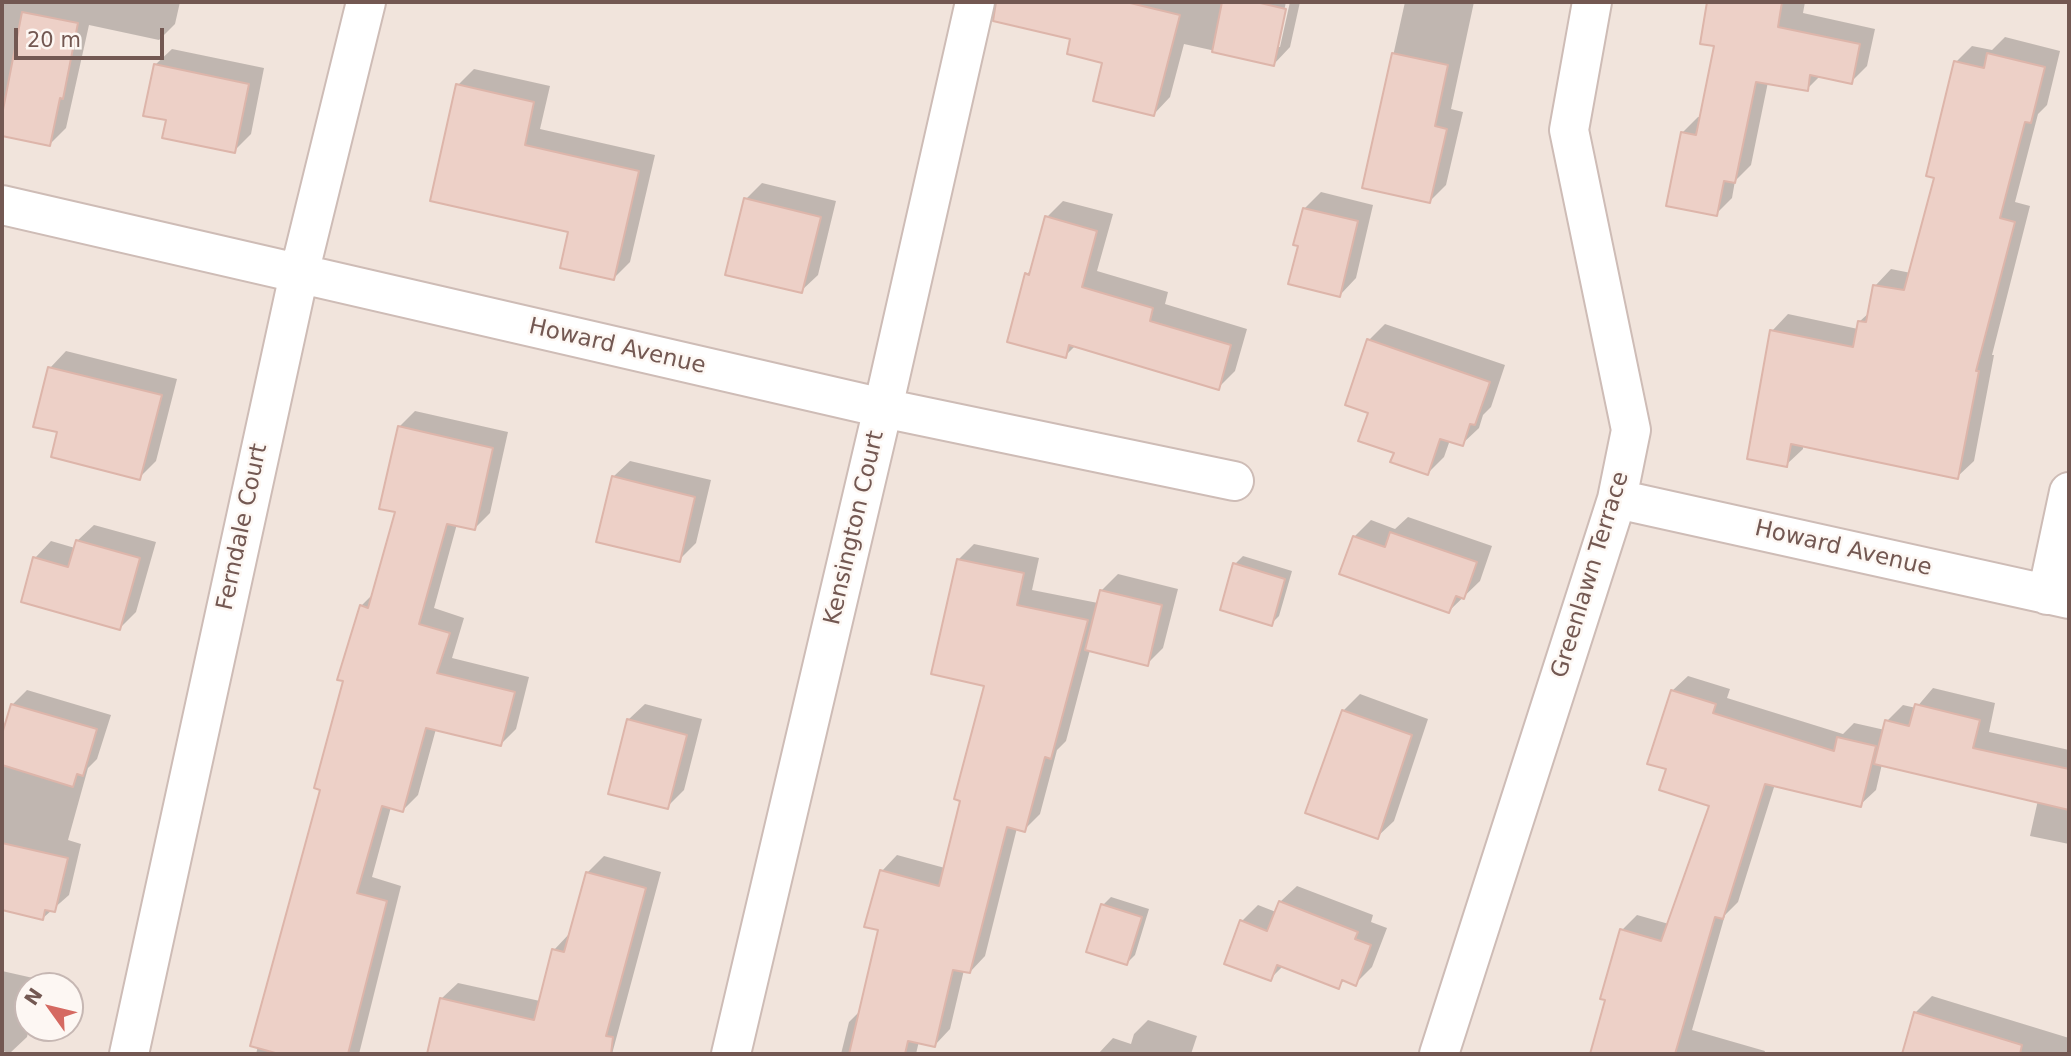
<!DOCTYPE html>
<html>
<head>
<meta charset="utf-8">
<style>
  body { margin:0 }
  #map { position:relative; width:2071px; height:1056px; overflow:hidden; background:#fbf3ec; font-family:"DejaVu Sans",sans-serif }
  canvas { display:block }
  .frame { position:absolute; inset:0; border:4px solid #735852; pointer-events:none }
  .north { position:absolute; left:14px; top:972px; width:70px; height:70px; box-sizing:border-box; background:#fdf7f3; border:2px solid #c6b7b3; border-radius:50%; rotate:304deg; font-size:19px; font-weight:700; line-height:28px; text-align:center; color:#735852 }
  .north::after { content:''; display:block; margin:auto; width:24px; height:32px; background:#d56961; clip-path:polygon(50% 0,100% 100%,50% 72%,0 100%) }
  .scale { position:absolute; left:14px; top:28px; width:150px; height:32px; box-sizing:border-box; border:4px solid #735852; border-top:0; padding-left:9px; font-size:21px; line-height:24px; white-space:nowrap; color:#735852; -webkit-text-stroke:5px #fdf7f3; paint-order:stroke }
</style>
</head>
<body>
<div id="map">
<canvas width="2071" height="1056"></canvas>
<div class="frame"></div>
<div class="north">N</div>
<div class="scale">20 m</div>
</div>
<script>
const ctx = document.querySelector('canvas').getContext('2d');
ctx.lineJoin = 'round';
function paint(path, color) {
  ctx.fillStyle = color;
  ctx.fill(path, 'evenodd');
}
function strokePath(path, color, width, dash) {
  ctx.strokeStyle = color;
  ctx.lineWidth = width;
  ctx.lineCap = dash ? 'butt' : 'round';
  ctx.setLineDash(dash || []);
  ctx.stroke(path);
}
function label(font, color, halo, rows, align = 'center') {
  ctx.font = font + ' "DejaVu Sans",sans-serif';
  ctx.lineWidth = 5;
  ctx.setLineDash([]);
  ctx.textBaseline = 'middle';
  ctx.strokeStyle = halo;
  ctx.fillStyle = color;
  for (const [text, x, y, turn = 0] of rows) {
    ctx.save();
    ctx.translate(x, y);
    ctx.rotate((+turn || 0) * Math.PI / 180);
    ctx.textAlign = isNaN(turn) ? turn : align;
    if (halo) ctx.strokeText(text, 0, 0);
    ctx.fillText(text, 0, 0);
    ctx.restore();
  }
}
const residential = new Path2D(`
  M2,2H2069V1054H2ZM28,986H70V1028H28Z`);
const shadow = new Path2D(`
  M2,2H180L175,24L159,40L89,25L66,128L50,144L2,134L6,102L2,101Z
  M1060,2H1286L1276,47H1280L1290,2H1300L1290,47L1274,64L1184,44L1170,97L1154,114L1104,62L1073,38L1052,33Z
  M1405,2H1474L1451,109L1463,112L1446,185L1430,201L1364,187Z
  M1708,2H1805L1803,13L1875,29L1867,66L1851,82L1820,76L1807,89L1768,82L1751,165L1735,181L1732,198L1716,214L1682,133L1698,117H1701L1716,45L1702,42Z
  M2005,37L2060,51L2047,105L2038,114L2015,202L2030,206L1992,355H1994L1974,461L1957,477L1803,445V449L1786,465L1772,331L1788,314L1858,329L1859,322L1870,312L1875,286L1891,269L1911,273L1937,176L1956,62L1972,46L1992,50Z
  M172,49L264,68L251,134L234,151L168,119L155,65Z
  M474,69L550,86L540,129L655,155L630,262L614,278L571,231L458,85Z
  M762,183L836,201L818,275L801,291L746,199Z
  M1321,192L1373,205L1356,278L1340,295L1300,244L1304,209Z
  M1063,201L1113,214L1097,271L1168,292L1165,304L1247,329L1235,371L1218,388L1076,345L1065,356L1027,274L1033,268L1047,217Z
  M1385,324L1505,365L1491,407L1483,415L1479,428L1462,444L1450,440L1444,457L1428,473L1396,452L1369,340Z
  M66,351L177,379L156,461L139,478L60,431L50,368Z
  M415,411L508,432L490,513L475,528L457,524L434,608L464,618L452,658L529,677L516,729L501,744L436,729L418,795L403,810L391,807L372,877L401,886L359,1054H256L322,789L361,606L374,593L397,511L399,427Z
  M630,461L711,480L696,543L679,560L613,477Z
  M1408,517L1492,546L1480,581L1449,611L1354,537L1371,520L1395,529Z
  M94,525L156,542L136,612L120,628L35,558L51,541L75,548L77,541Z
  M974,544L1039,558L1032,590L1098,603L1101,591L1118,574L1178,589L1163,648L1147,664L1090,650L1066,741L1057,750L1040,814L1024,830L1017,828L985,956L970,972L964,970L950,1029L935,1045L919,1041L916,1054H841L849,1022L861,1010L880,929L882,871L897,855L945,868L986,684L958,560Z
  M1243,556L1292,571L1279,616L1271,624L1235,564Z
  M1688,676L1730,689L1727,698L1843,734L1854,723L1885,730L1887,721L1903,705L1916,708L1933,688L1995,703L1989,732L2069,750V844L2030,836L2038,800L1882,764L1876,790L1860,805L1775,784L1738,902L1725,915L1692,1030L1765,1051L1764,1054H1591L1607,999L1622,930L1637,915L1669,924L1711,805L1668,768L1672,691Z
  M27,690L111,715L97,759L88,768L68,840L81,844L69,895L43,918L2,908V741L12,705Z
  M1360,694L1428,719L1394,821L1377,837L1343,711Z
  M645,704L702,719L684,790L667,807L628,720Z
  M604,856L661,872L612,1054H429L441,999L458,983L540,1001L554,950L570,933L587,873Z
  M1297,886L1373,915L1371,922L1387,928L1372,967L1356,983L1346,979L1338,986L1284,965L1270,979L1242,921L1258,905L1276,912L1280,902Z
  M1111,897L1149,909L1135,955L1127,963L1103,905Z
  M2,971L42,980L40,986H28L29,1028L27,1037L10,1053L2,1051Z
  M1932,996L2069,1038V1054H1903L1916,1012Z
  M1148,1020L1197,1036L1191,1054H1098L1113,1038L1131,1044L1134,1034Z`);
const building = new Path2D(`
  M996,2H1126L1180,15L1154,116L1093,101L1102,63L1067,54L1070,39L993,21Z
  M1222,2H1256L1286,9L1274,66L1212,52Z
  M1707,2H1782L1778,27L1860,44L1852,84L1810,75L1808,91L1756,82L1735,183L1724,181L1717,216L1666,206L1681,132L1696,135L1714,46L1700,44Z
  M22,12L78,23L63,99L60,98L50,146L2,136V115Z
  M1392,53L1448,65L1435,126L1447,129L1430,203L1362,188Z
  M1987,53L2045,67L2031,123L2025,122L2000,218L2015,222L1976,371H1979L1958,479L1791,444L1787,467L1747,459L1770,330L1853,347L1858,321L1866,322L1873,285L1904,290L1934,178L1926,176L1954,61L1984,68Z
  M154,64L249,84L235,153L162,138L166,120L143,116Z
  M456,84L534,102L525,145L639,171L614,280L560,268L568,232L430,201Z
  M744,198L821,217L802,293L725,275Z
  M1303,208L1358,221L1340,297L1288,284L1298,246L1293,245Z
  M1045,216L1097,231L1082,287L1153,308L1150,321L1231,345L1219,390L1069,345L1066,358L1007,342L1025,273L1029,275Z
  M1367,339L1490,382L1475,425L1470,424L1463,446L1440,439L1428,475L1390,462L1394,453L1358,441L1368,413L1345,405Z
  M48,367L162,395L140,480L51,457L57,432L33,427Z
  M398,426L493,448L475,530L447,524L419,624L450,633L437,673L515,692L501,746L426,728L403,812L382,806L357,893L387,901L348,1054H279L250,1046L320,790L314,788L343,681L337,680L360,605L368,608L395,512L379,509Z
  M612,476L695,497L680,562L596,542Z
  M1390,532L1477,562L1464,599L1456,596L1449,613L1339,574L1353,536L1385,547Z
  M76,540L140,558L120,630L21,602L33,557L68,567Z
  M957,559L1024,573L1017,605L1088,620L1051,759L1045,757L1025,832L1007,827L970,973L953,970L935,1047L908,1041L905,1054H849L878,930L864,927L880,870L939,886L960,801L954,799L984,686L931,674Z
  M1233,563L1285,579L1272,626L1220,610Z
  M1100,590L1162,605L1148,666L1085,650Z
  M1671,690L1716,704L1713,713L1834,751L1837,737L1876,746L1861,807L1765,784L1723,919L1715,917L1675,1054H1590L1605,1000L1600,999L1620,929L1661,941L1709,806L1659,790L1666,769L1647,764Z
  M11,704L97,729L83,776L77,774L73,787L2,765V734Z
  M1915,704L1980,720L1973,748L2069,769V810L1874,764L1885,720L1909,726Z
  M1342,710L1412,735L1378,839L1305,813Z
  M627,719L687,735L668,809L608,794Z
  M2,843L68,858L55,912L45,910L43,920L2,910Z
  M586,872L646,888L606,1036L613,1037L611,1054H427L440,998L534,1020L552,949L564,952Z
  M1279,901L1358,932L1355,939L1371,945L1356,986L1342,980L1339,989L1277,965L1271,981L1224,964L1240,920L1267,931Z
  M1101,904L1142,917L1127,965L1086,952Z
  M1914,1012L2022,1045L2020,1054H1902Z`);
const minor = new Path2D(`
  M2,205L883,408L1234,481
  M1617,499L2069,599
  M2047,595L2069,492
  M129,1054L299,274L366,2
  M731,1054L883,408L975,2
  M1439,1054L1617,499L1631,430L1569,130L1592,2`);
const streetNames = [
  ["Howard Avenue",617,347,13],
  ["Ferndale Court",243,527,-78],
  ["Kensington Court",855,528,-77],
  ["Howard Avenue",1843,549,13],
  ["Greenlawn Terrace",1591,575,-73]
];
paint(residential, '#f1e4dc');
paint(shadow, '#0003');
paint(building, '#edd0c7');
strokePath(building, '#ddb5aa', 2);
strokePath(minor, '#cebcb6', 42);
strokePath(minor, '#fff', 38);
label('23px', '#735852', '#fdf7f3', streetNames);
</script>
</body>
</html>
